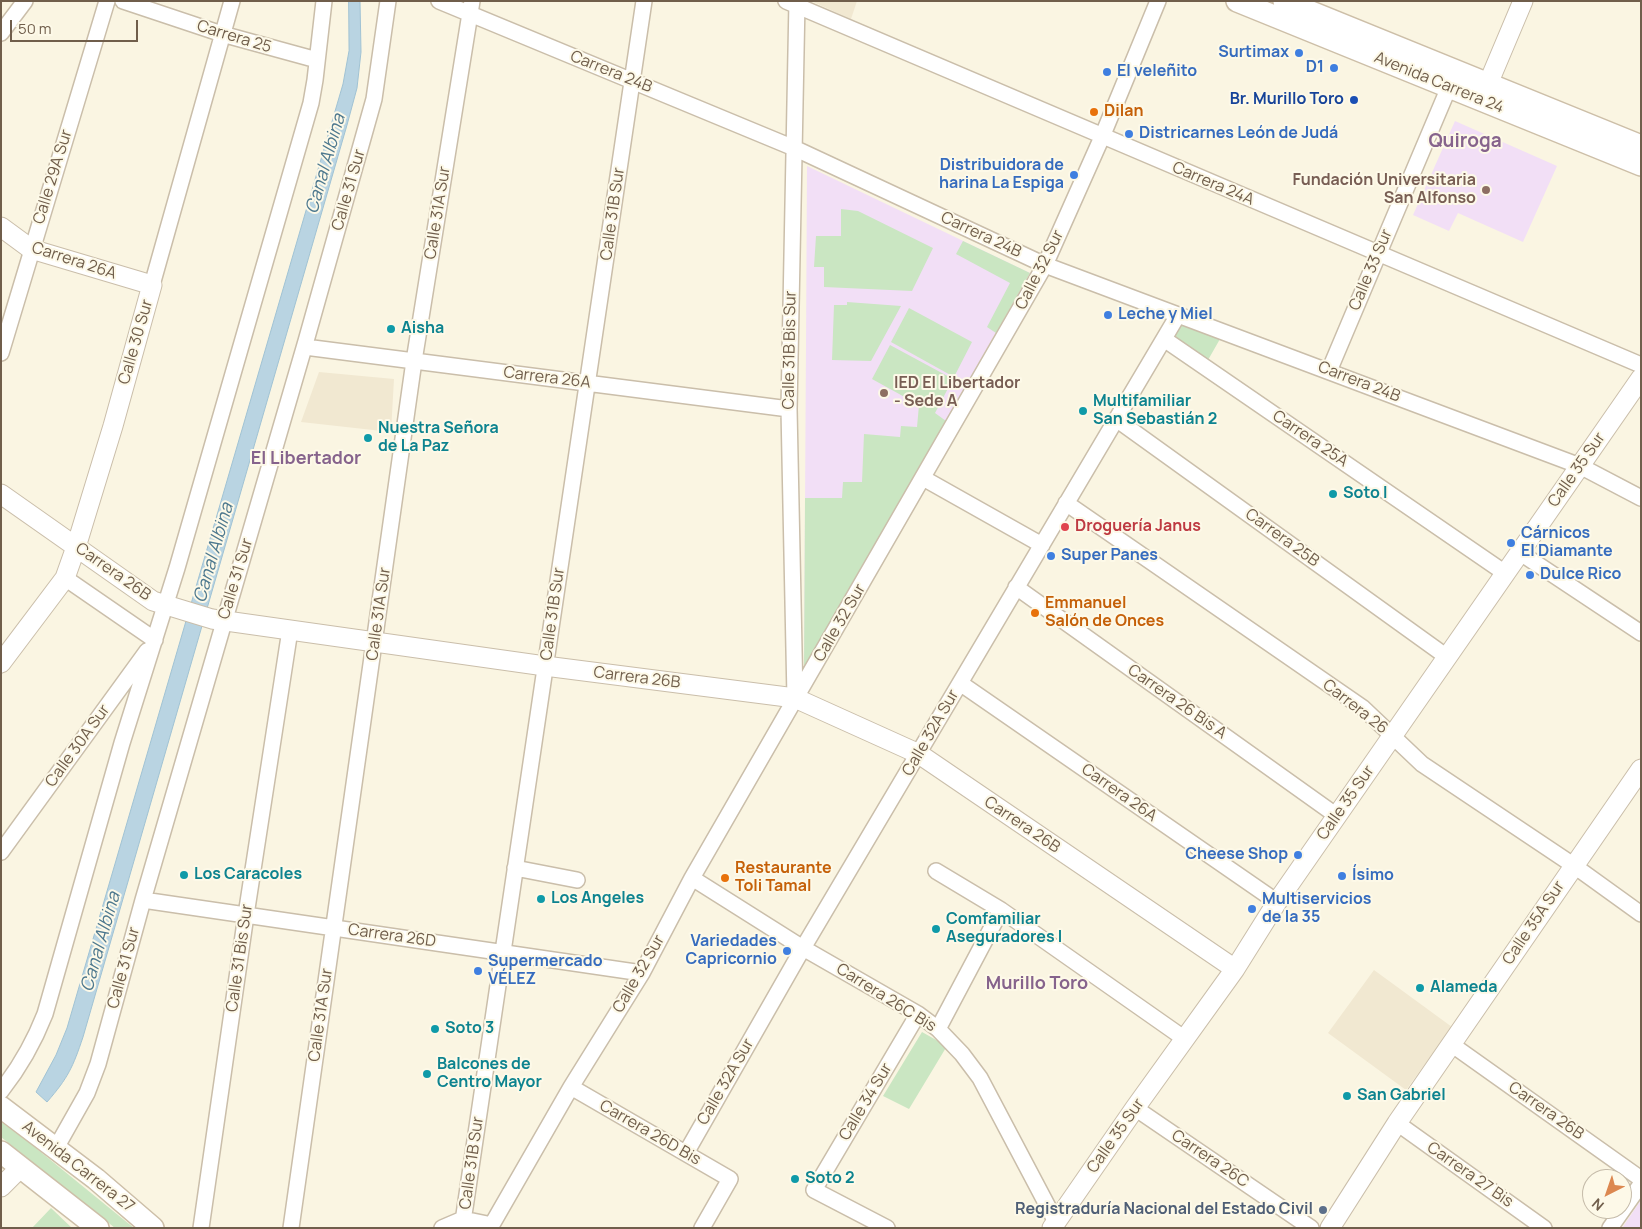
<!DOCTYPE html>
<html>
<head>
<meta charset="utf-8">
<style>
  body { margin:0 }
  #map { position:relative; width:1642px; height:1229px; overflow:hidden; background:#faf5e2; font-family:Manrope,sans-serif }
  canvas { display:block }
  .frame { position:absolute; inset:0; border:2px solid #705e4b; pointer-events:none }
  .north { position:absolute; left:1582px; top:1169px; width:50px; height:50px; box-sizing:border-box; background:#fdf9e8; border:1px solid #c5bba9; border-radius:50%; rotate:221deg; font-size:14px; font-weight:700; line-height:20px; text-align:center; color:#705e4b }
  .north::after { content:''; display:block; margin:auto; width:18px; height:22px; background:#dc8850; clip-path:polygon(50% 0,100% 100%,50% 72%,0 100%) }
  .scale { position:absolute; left:10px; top:20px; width:128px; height:22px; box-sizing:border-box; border:2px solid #705e4b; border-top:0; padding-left:6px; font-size:15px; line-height:18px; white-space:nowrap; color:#705e4b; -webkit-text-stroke:4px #fdf9e8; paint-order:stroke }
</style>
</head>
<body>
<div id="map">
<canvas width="1642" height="1229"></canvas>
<div class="frame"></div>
<div class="north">N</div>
<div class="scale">50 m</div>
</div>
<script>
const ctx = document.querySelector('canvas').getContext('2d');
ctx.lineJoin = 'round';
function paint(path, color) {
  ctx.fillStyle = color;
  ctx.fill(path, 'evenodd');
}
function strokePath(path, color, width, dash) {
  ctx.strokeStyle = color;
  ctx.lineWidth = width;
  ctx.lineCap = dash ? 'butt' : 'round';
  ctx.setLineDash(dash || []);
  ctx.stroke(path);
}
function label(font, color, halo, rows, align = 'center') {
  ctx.font = font + ' Manrope,sans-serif';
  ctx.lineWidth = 4;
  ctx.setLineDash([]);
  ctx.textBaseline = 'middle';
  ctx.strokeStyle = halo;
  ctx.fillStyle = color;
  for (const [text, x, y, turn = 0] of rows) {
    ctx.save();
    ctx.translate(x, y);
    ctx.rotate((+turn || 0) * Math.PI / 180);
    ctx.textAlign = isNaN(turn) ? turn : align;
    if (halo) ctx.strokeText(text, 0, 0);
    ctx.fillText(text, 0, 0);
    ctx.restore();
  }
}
const residential = new Path2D(`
  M811,1H857L851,19Z
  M319,372L394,379L391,432L301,422Z
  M1374,970L1452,1027L1406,1090L1328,1033Z`);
const education = new Path2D(`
  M1455,121L1557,166L1523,242L1458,213L1449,231L1413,215Z
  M807,166L1030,273L804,668L806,344Z
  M1641,1200V1228H1622Z`);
const green = new Path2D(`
  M841,209L858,211L933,248L912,291L824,287V267H814L816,236H841Z
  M963,241L1030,273L996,333L987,327L1010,283L956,254Z
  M847,302L901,306L871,361L832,360L834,305H847Z
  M909,308L972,342L954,377L891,342Z
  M1178,315L1224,332L1204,367L1164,339Z
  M890,345L953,379L935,413L946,421L804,668L805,498H842L843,482H862L864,434L900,437L901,426L917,427L919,405L872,379Z
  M922,1032L947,1046L909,1109L883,1096Z
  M1,1122L26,1140L134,1228H115L1,1137Z
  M51,1208L72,1228H32Z`);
const water = new Path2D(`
  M349,1H360L361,52L357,88L347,125L83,1037C73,1067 68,1078 47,1102L36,1092L56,1055L67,1028L343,84L349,51Z`);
const minor = new Path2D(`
  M123,1L222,34L317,60
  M439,1L794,148L1045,265L1580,466L1641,498
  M786,1L1641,365
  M1,33L25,1
  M152,285L232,1
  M1164,339L1505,573
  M305,347L789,409
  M1,353L107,1
  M1329,371L1449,87
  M1116,419L1447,657
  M923,478L1042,545
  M1066,503L1363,708L1422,764L1573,865L1641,914
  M1519,552L1641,633
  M65,578L155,640
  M1016,587L1337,816
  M960,683L1277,902
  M795,698L789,409L797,1
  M1,852L147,651
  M515,868L577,880
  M936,871L1001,910L1185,1039
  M692,878L803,948L918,1014L938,1029L962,1054L980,1078L1056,1222
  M143,900L642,973
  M938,1029L1001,910
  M1451,1044L1641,1179
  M571,1087L730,1179L702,1228
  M1,1091C20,1067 34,1042 45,1014L122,743L177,568L311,103L315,80L324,1
  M1135,1108L1311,1228
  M1397,1123L1544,1228
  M56,1148L87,1093L98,1064L143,900L306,341L374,99L388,1
  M686,1153L803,948L1178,315
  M201,1228L246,915L290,630
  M291,1228L414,361L472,1
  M442,1228L463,1219L492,1225
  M462,1228L644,1
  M490,1228L571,1087L642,973L692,878L1045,265L1102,137L1158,1
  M887,1228L814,1190L918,1014
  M1610,1228L1641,1184`);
const tertiary = new Path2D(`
  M1488,84L1523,1
  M1,227L31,249L152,285L113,426L76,547L65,578L1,663
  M1,494L153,601L212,619L545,666L795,698L919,754L1235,969
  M1,1187L21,1167
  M1052,1228L1135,1108L1235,969L1277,902L1641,378
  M1330,1228L1397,1123L1641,769`);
const secondary = new Path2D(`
  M1237,1L1641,165
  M1284,1L1641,146
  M1,1107L96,1179L153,1228
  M1,1152L98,1228`);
const markers = [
  [1299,53,5,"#3f7fe0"],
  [1334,68,5,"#3f7fe0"],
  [1107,72,5,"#3f7fe0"],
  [1354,100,5,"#1a4fb4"],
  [1094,112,5,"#e8710a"],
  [1129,134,5,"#3f7fe0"],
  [1074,175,5,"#3f7fe0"],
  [1486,190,5,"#8d6e63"],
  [1108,315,5,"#3f7fe0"],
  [391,329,5,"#0f9aa8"],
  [884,393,5,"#8d6e63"],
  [1083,411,5,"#0f9aa8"],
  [368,438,5,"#0f9aa8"],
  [1333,494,5,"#0f9aa8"],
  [1065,527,5,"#e0444e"],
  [1511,543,5,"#3f7fe0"],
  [1051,556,5,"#3f7fe0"],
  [1530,575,5,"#3f7fe0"],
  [1035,613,5,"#e8710a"],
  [1298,855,5,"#3f7fe0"],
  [184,875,5,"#0f9aa8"],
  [1342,876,5,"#3f7fe0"],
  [725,878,5,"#e8710a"],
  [541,899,5,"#0f9aa8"],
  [1252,909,5,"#3f7fe0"],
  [936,929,5,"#0f9aa8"],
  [787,951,5,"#3f7fe0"],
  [478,971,5,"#3f7fe0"],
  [1420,988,5,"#0f9aa8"],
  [435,1029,5,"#0f9aa8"],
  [427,1074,5,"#0f9aa8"],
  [1347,1096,5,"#0f9aa8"],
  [795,1179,5,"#0f9aa8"],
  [1323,1210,5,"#5c6f8a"]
];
const streetNames = [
  ["Carrera 25",234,37,17],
  ["Carrera 24B",611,72,22],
  ["Avenida Carrera 24",1439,83,22],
  ["Calle 29A Sur",53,177,-73],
  ["Carrera 24A",1213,184,23],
  ["Calle 31 Sur",349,190,-74],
  ["Calle 31A Sur",438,213,-81],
  ["Calle 31B Sur",613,214,-82],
  ["Carrera 24B",981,235,25],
  ["Carrera 26A",74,261,18],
  ["Calle 32 Sur",1040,270,-63],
  ["Calle 33 Sur",1371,270,-67],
  ["Calle 30 Sur",136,342,-74],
  ["Calle 31B Bis Sur",790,350,-89],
  ["Carrera 26A",547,378,7],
  ["Carrera 24B",1359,382,21],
  ["Carrera 25A",1310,439,34],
  ["Calle 35 Sur",1577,470,-55],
  ["Carrera 25B",1282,538,36],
  ["Carrera 26B",113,572,35],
  ["Calle 31 Sur",236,579,-73],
  ["Calle 31A Sur",379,614,-82],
  ["Calle 31B Sur",553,614,-82],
  ["Calle 32 Sur",840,623,-60],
  ["Carrera 26B",637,678,7],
  ["Carrera 26 Bis A",1177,702,35],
  ["Carrera 26",1355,707,38],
  ["Calle 32A Sur",931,733,-60],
  ["Calle 30A Sur",78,746,-54],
  ["Carrera 26A",1119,793,35],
  ["Calle 35 Sur",1346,803,-55],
  ["Carrera 26B",1022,825,34],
  ["Calle 35A Sur",1534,923,-56],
  ["Carrera 26D",392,936,8],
  ["Calle 31 Bis Sur",240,958,-82],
  ["Calle 31 Sur",124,968,-75],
  ["Calle 32 Sur",639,974,-60],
  ["Carrera 26C Bis",886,998,32],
  ["Calle 31A Sur",321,1015,-82],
  ["Calle 32A Sur",726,1082,-60],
  ["Calle 34 Sur",866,1102,-59],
  ["Carrera 26B",1546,1111,35],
  ["Carrera 26D Bis",650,1133,30],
  ["Calle 35 Sur",1116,1136,-55],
  ["Carrera 26C",1210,1159,34],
  ["Calle 31B Sur",472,1163,-82],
  ["Avenida Carrera 27",78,1167,38],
  ["Carrera 27 Bis",1470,1175,35]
];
const shopNames = [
  ["Surtimax",1289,53,"right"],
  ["D1",1324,68,"right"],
  ["El veleñito",1117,72],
  ["Districarnes León de Judá",1139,134],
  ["Distribuidora de",1064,166,"right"],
  ["harina La Espiga",1064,184,"right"],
  ["Leche y Miel",1118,315],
  ["Cárnicos",1521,534],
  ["El Diamante",1521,552],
  ["Super Panes",1061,556],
  ["Dulce Rico",1540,575],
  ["Cheese Shop",1288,855,"right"],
  ["Ísimo",1352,876],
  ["Multiservicios",1262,900],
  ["de la 35",1262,918],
  ["Variedades",777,942,"right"],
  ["Capricornio",777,960,"right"],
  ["Supermercado",488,962],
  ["VÉLEZ",488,980]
];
const transitNames = [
  ["Br. Murillo Toro",1344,100]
];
const foodNames = [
  ["Dilan",1104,112],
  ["Emmanuel",1045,604],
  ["Salón de Onces",1045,622],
  ["Restaurante",735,869],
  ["Toli Tamal",735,887]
];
const educationNames = [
  ["Fundación Universitaria",1476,181],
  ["San Alfonso",1476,199],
  ["IED El Libertador",894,384,"left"],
  ["- Sede A",894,402,"left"]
];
const cultureNames = [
  ["Aisha",401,329],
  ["Multifamiliar",1093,402],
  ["San Sebastián 2",1093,420],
  ["Nuestra Señora",378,429],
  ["de La Paz",378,447],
  ["Soto I",1343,494],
  ["Los Caracoles",194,875],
  ["Los Angeles",551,899],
  ["Comfamiliar",946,920],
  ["Aseguradores I",946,938],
  ["Alameda",1430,988],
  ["Soto 3",445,1029],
  ["Balcones de",437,1065],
  ["Centro Mayor",437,1083],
  ["San Gabriel",1357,1096],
  ["Soto 2",805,1179]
];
const healthNames = [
  ["Droguería Janus",1075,527]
];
const serviceNames = [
  ["Registraduría Nacional del Estado Civil",1313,1210]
];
const waterNames = [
  ["Canal Albina",326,164,-74],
  ["Canal Albina",214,553,-74],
  ["Canal Albina",101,942,-74]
];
const neighbourhoodNames = [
  ["El Libertador",306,459],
  ["Murillo Toro",1037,984]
];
const quarterNames = [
  ["Quiroga",1465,142]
];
paint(residential, '#f1e8d1');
paint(education, '#f2dff6');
paint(green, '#cae6c2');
paint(water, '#b9d4e2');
strokePath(water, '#a0c2d3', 1);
strokePath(minor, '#cabeaa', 18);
strokePath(tertiary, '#cabeaa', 21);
strokePath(secondary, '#cdbfa8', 24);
strokePath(minor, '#fff', 15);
strokePath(tertiary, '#fff', 19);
strokePath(secondary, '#fff', 21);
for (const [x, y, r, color] of markers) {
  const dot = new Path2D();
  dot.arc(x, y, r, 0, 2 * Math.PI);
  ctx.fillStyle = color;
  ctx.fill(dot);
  strokePath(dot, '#fdf9e8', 2);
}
label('16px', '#705e4b', '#fdf9e8', streetNames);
label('bold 16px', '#366cbe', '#fdf9e8', shopNames, 'left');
label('bold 16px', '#164399', '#fdf9e8', transitNames, 'right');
label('bold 16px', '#c56008', '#fdf9e8', foodNames, 'left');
label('bold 16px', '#785e54', '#fdf9e8', educationNames, 'right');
label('bold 16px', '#0d838f', '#fdf9e8', cultureNames, 'left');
label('bold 16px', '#be3a42', '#fdf9e8', healthNames, 'left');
label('bold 16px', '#4e5e75', '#fdf9e8', serviceNames, 'right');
label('italic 18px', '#4d788e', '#fdf9e8', waterNames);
label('bold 18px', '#86638c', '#fdf9e8', neighbourhoodNames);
label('bold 19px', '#86638c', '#fdf9e8', quarterNames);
</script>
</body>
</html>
